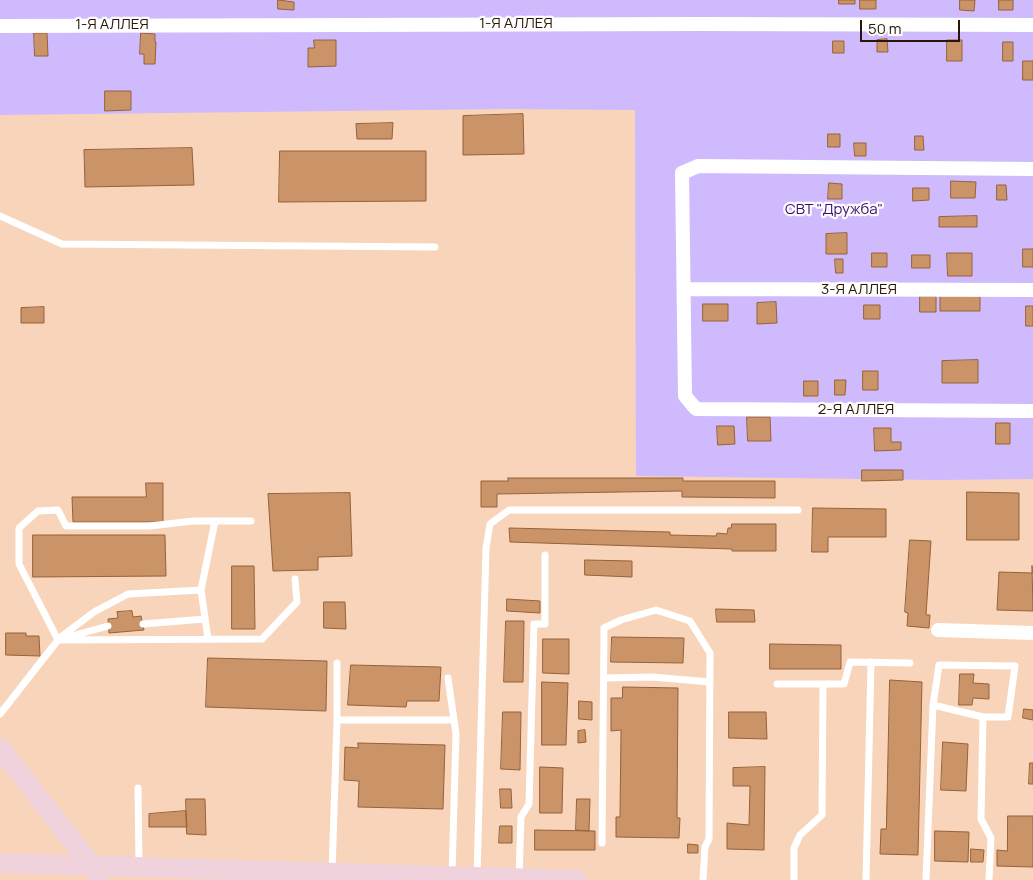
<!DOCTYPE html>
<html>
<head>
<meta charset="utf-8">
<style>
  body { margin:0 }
  #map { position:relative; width:1033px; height:880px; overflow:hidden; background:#f8d4ba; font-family:Manrope,sans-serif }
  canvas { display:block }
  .scale { position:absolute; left:860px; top:20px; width:100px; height:22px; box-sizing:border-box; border:2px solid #2b1605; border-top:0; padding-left:6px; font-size:15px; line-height:18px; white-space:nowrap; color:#2b1605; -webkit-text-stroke:4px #fdfdfd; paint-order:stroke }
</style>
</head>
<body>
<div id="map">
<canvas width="1033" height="880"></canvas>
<div class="scale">50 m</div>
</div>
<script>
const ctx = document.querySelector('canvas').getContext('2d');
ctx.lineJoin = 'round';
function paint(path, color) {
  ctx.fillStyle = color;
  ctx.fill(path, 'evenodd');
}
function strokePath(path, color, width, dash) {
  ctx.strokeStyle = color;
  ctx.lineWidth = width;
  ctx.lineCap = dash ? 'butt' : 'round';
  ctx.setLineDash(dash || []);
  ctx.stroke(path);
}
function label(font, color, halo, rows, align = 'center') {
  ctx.font = font + ' Manrope,sans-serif';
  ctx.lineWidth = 4.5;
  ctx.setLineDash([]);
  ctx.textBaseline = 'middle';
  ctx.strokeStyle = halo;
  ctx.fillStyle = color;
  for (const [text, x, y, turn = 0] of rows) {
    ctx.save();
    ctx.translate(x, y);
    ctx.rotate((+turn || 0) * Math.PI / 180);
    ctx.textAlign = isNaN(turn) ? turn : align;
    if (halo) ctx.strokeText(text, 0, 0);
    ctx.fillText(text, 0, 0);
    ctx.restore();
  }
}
const green = new Path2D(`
  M0,0H1033V479L937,480L636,476L635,110L507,109L0,115Z`);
const building = new Path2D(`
  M278,0L294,2V10L278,9Z
  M839,0H855V4H839Z
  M860,0H876V9H860Z
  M960,0H975L974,11L960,10Z
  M999,0H1013V10H999Z
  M34,33H47L48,56H35Z
  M141,33L155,34V42H156L155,64H144V54H140Z
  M887,39L888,52H877V40Z
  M314,40H336V66L308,67V48H314Z
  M947,40H962V61H947Z
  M833,41H844V53H833Z
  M1003,42H1013V61H1003Z
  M1023,61H1033V80H1023Z
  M105,91H131V110L105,111Z
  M523,114L524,154L463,155V116Z
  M393,123L392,139H357L356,124Z
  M828,134H840V147H828Z
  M915,136H923L924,150H915Z
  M854,143H866V156H855Z
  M192,148L194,185L85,187L84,150Z
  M280,151H426V201L279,202Z
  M951,181L976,182L975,198H951Z
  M829,183L842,184V199H828Z
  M997,185H1006L1007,200H997Z
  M913,188H929V200L913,201Z
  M977,216V227H939V217Z
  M847,233V254H826V234Z
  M1023,249H1033V267H1023Z
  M872,253H887V267H872Z
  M947,253H972V276H948Z
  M912,255H930V268H912Z
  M835,259H843V273H836Z
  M980,294V311H940V295Z
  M920,296H936V312H920Z
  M776,302L777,323L757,324V303Z
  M703,304H728V321H703Z
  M864,305H880V319H864Z
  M1026,306H1033V326H1026Z
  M44,307V323H21V308Z
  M978,360V383H942V361Z
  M863,371H878V390H863Z
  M835,380H846L845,395H835Z
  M804,381H818V396H804Z
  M747,417H770L771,441H748Z
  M996,423H1010V444H996Z
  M717,426H734L735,444L718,445Z
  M874,428H891V442H901V450L875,451Z
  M862,470H903V480L862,481Z
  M508,478H683V481H775V498L682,497V491L497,494V507H481V481H508Z
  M146,483H163V522H73L72,497H146Z
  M967,492L1019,493V540H967Z
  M350,493L352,556L318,557V570L273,571L268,494Z
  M813,508L886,509V537H828V552H812Z
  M732,524H776V551H732V549L510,542L509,528L670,532V535L716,536L717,533L727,534L728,528H731Z
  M33,535H165L166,576L33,577Z
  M910,540L931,541L926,615H930L929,628L907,626L908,613L905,612Z
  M585,560L632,561V577L585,575Z
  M232,566H254L255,629H232Z
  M1032,566L1033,611L997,610L999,572L1032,573Z
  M507,599L540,601V613L507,611Z
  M324,602H345L346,629L324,628Z
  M716,609L754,610L755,622H717Z
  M132,611L133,617L141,616L144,630L109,633L108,619L118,618L117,612Z
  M506,621H524L523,682H504Z
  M6,633H26V636H39L40,656L6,655Z
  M612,637L684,638L683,663L611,662Z
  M543,639H569V674L543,673Z
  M770,644L841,645V669H770Z
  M208,658L327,661L326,711L206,707Z
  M351,665L441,667L439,701H407L406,707L348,705Z
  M960,674H974L973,683L989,684V699L973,698L972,705H959Z
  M890,680L922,682L918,855L880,854L881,829H886Z
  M542,682L568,683L566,745H542Z
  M623,687L678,688L677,818H680L679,838L616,837V817H620L621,730L611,731V698H622Z
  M579,701L592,702V720L579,719Z
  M1024,709L1033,710V720L1023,718Z
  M503,712H521L520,770L501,769Z
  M729,712H766L767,739L729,738Z
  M585,730L586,742L578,743V731Z
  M943,742L968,744L966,791L941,790Z
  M358,743L445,745L443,809L358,807L359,781L344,780L345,747L358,748Z
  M1030,763H1033V784H1029Z
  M540,767L563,768L562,813H540Z
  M765,767L764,850L727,849V823L749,825L750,786H733V768Z
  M500,789H511L512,808H501Z
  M186,799H205L206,835L187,834Z
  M577,799H590L589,831L576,830Z
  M186,811L187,827H149V814Z
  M1008,816H1033V867L997,866V850L1007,851Z
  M500,826H512V843H499Z
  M535,830L595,831V850H535Z
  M935,831L969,832L968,862L935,861Z
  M688,844L698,845V853H688Z
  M971,849L984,850L983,862H971Z`);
const service = new Path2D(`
  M0,216L62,244L435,247
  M143,624L205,619
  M68,637L108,626
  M58,639L94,612L128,594L201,590
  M208,639L201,590L215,521
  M58,640L19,564V528L38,511L58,510L66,526H149L194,521H251
  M939,665L1015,666L1008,717H983L933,705Z
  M448,678L456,734L452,874
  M604,678L652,677L710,682
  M777,684H844L850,662L910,663
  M0,714L58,640L262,639L297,602L295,579
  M983,717L981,819L991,838L989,880
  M337,720H454
  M138,788L139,865
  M602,843L604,628L621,620L656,610L690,621L710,653L709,839L705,847L703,880
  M332,872L337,720V663
  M477,876L486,548L490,524L509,510H798
  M519,877L521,817L529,804L534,624H545V555
  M794,880V848L800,835L822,815L823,684
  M866,880L871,662
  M926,880L933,705`);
const minor = new Path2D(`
  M0,26L700,24L1033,25
  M1033,169L698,166L682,173L685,396L696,409L1033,411
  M685,289L1033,290
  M938,630L1033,633`);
const secondary = new Path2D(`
  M0,748L99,875
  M0,863L577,880`);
const streetNames = [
  ["1-Я АЛЛЕЯ",516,24],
  ["1-Я АЛЛЕЯ",112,25],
  ["3-Я АЛЛЕЯ",859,290],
  ["2-Я АЛЛЕЯ",856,410]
];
const parkNames = [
  ["СВТ \"Дружба\"",834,210]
];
paint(green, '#cfbafd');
paint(building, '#ca9368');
strokePath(building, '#966238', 1);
strokePath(service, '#fff', 7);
strokePath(minor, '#fff', 14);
strokePath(secondary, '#efd2dc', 20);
label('15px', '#2b1605', '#fdfdfd', streetNames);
label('15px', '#3c0d6e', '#fdfdfd', parkNames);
</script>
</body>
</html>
